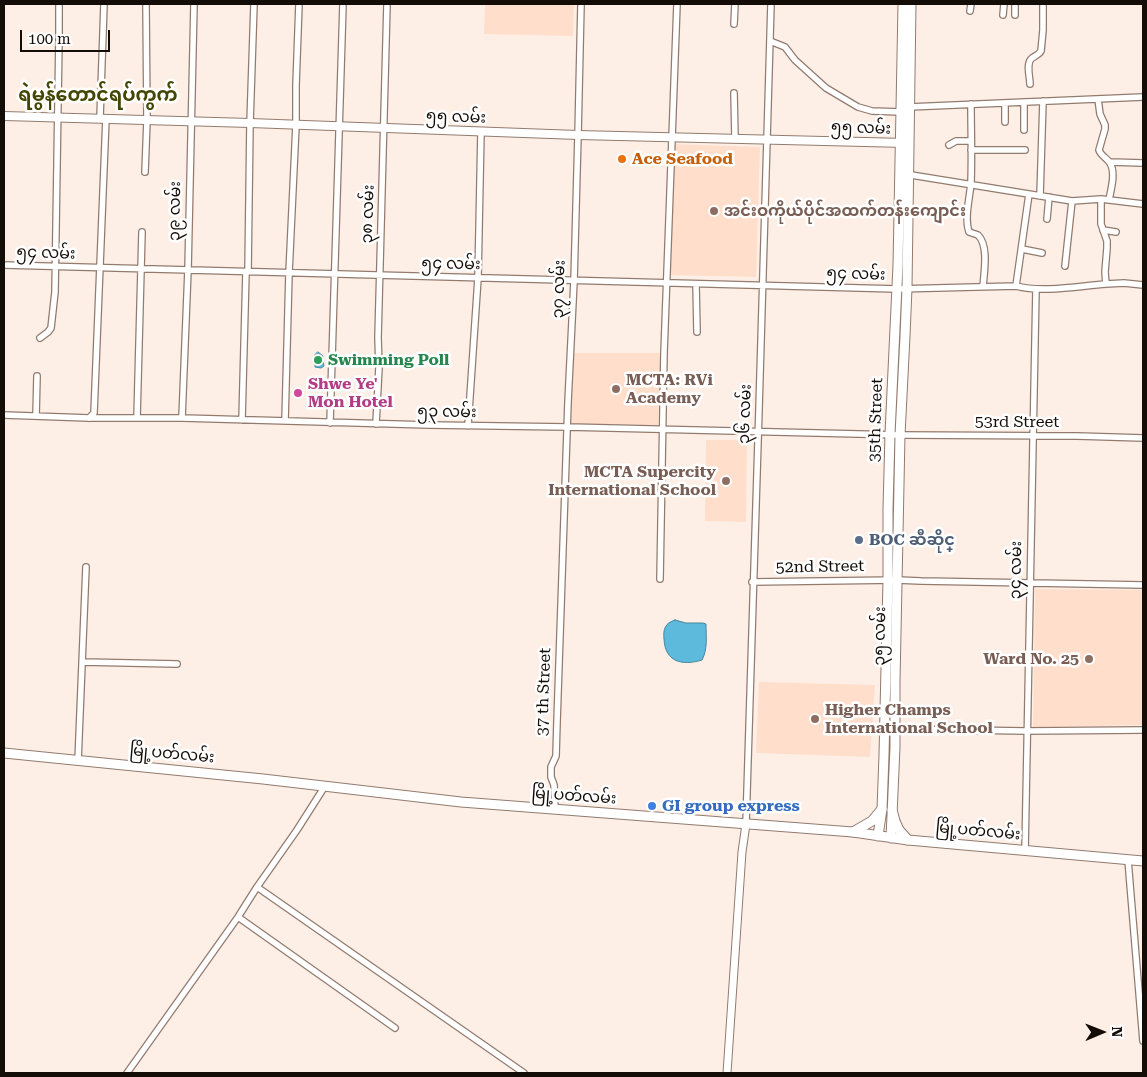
<!DOCTYPE html>
<html>
<head>
<meta charset="utf-8">
<style>
  body { margin:0 }
  #map { position:relative; width:1147px; height:1077px; overflow:hidden; background:#feefe6; font-family:"Roboto Serif",serif }
  canvas { display:block }
  .frame { position:absolute; inset:0; border:5px solid #140c07; pointer-events:none }
  .north { position:absolute; left:1077px; top:1007px; width:50px; height:50px; -webkit-text-stroke:4px #fff; paint-order:stroke; rotate:89deg; font-size:14px; font-weight:700; line-height:20px; text-align:center; color:#140c07 }
  .north::after { content:''; display:block; margin:auto; width:18px; height:22px; background:#140c07; clip-path:polygon(50% 0,100% 100%,50% 72%,0 100%) }
  .scale { position:absolute; left:20px; top:30px; width:90px; height:22px; box-sizing:border-box; border:2px solid #140c07; border-top:0; padding-left:6px; font-size:15px; line-height:18px; white-space:nowrap; color:#140c07; -webkit-text-stroke:4px #fff; paint-order:stroke }
</style>
</head>
<body>
<div id="map">
<canvas width="1147" height="1077"></canvas>
<div class="frame"></div>
<div class="north">N</div>
<div class="scale">100 m</div>
</div>
<script>
const ctx = document.querySelector('canvas').getContext('2d');
ctx.lineJoin = 'round';
function paint(path, color) {
  ctx.fillStyle = color;
  ctx.fill(path, 'evenodd');
}
function strokePath(path, color, width, dash) {
  ctx.strokeStyle = color;
  ctx.lineWidth = width;
  ctx.lineCap = dash ? 'butt' : 'round';
  ctx.setLineDash(dash || []);
  ctx.stroke(path);
}
function label(font, color, halo, rows, align = 'center') {
  ctx.font = font + ' "Roboto Serif","Noto Sans Myanmar",serif';
  ctx.lineWidth = 5;
  ctx.setLineDash([]);
  ctx.textBaseline = 'middle';
  ctx.strokeStyle = halo;
  ctx.fillStyle = color;
  for (const [text, x, y, turn = 0] of rows) {
    ctx.save();
    ctx.translate(x, y);
    ctx.rotate((+turn || 0) * Math.PI / 180);
    ctx.textAlign = isNaN(turn) ? turn : align;
    if (halo) ctx.strokeText(text, 0, 0);
    ctx.fillText(text, 0, 0);
    ctx.restore();
  }
}
const built = new Path2D(`
  M485,4H574L573,36L484,34Z
  M673,144L760,147L756,277L669,275Z
  M573,353H661L658,425L571,424Z
  M706,440H747L746,522L705,521Z
  M1035,589L1143,590V725L1033,727Z
  M759,682L875,685L870,757L756,753Z`);
const water = new Path2D(`
  M318,352L323,356L321,360L323,362L324,366L321,368L315,367V355Z
  M675,620L686,623H703L706,624C706,636 708,649 702,660C682,666 665,662 664,639C663,629 665,623 675,620Z`);
const minor = new Path2D(`
  M970,11L971,4
  M1003,15L1004,4
  M1015,15V4
  M734,24L735,4
  M770,41L785,47L795,60L826,88L858,107L872,111L901,112
  M1030,84C1030,77 1026,65 1031,59C1034,56 1039,55 1041,51L1043,30V4
  M734,93L735,139
  M1098,99L1100,114L1105,125V129L1099,150C1101,156 1107,158 1110,163C1116,173 1111,189 1109,200
  M1024,102V130
  M971,104C971,130 972,156 971,182C970,198 964,217 969,232L978,235C989,246 984,272 983,287
  M909,107L1143,97
  M100,118L104,4
  M1005,122V103
  M949,145L956,141H971
  M971,150H1025
  M1110,162L1143,163
  M145,172L147,120L146,4
  M905,174L1072,201L1101,199L1143,204
  M1029,194L1016,286C1042,293 1079,286 1106,284
  M1040,196L1043,101
  M1101,199V224L1107,241V248L1105,272L1106,284L1124,283L1143,285
  M1047,219L1049,197
  M1103,230L1116,232
  M1022,249L1042,253
  M4,265L897,289L1016,286
  M1065,266L1072,201
  M248,272L250,123L254,4
  M696,284L697,332
  M40,338L48,332L51,328L55,292L59,37V4
  M4,415L89,418H182L429,425L568,427L900,435L1077,436L1143,438
  M36,416L37,376
  M89,418L94,413L106,118
  M137,418L142,232
  M182,418L188,270L194,4
  M242,420L246,272
  M285,421L289,273L296,125V85L299,4
  M330,423L343,4
  M376,424L379,367L378,338L387,4
  M468,426L478,278L481,131
  M660,579L664,353L677,4
  M752,582L897,580L921,581L1143,585
  M82,662L177,664
  M895,729L1026,731L1143,730
  M78,761L86,567
  M555,809L554,785L551,777V767L556,756L557,722L568,402L574,281L578,135L581,4
  M746,824C753,551 765,277 771,4
  M1025,851C1027,663 1033,476 1036,289
  M1128,860L1143,1041
  M257,887L524,1073
  M238,917L395,1028
  M127,1073L238,917L257,887L297,830L325,786`);
const tertiary = new Path2D(`
  M727,1073L742,852L746,824`);
const secondary = new Path2D(`
  M4,116L250,123L578,135L906,143`);
const primary = new Path2D(`
  M4,753L263,779L461,802L853,832L908,840L1143,861
  M878,836L882,809L884,755L888,580V509L890,434L898,265L903,4
  M891,838L895,747V682L900,435L905,336L907,288L911,4`);
const trunk = new Path2D(`
  M892,810L895,821L899,830L908,840
  M853,832L872,821L882,809`);
const markers = [
  [622,159,5,"#e8710a"],
  [714,211,5,"#8d6e63"],
  [318,360,5,"#2e9e5b"],
  [616,389,5,"#8d6e63"],
  [298,393,5,"#d1479c"],
  [726,481,5,"#8d6e63"],
  [859,540,5,"#5c6f8a"],
  [1089,659,5,"#8d6e63"],
  [815,719,5,"#8d6e63"],
  [652,806,5,"#3f7fe0"]
];
const streetNames = [
  ["၅၅ လမ်း",456,117,2],
  ["၅၅ လမ်း",861,128,2],
  ["၃၉ လမ်း",175,211,-89],
  ["၃၈ လမ်း",368,214,-88],
  ["၅၄ လမ်း",46,253,2],
  ["၅၄ လမ်း",451,264,1],
  ["၅၄ လမ်း",856,274,2],
  ["၃၇ လမ်း",559,289,-88],
  ["၅၃ လမ်း",447,412,1],
  ["၃၆ လမ်း",745,414,-88],
  ["35th Street",876,420,-88],
  ["53rd Street",1017,422],
  ["52nd Street",820,567,-1],
  ["၃၄ လမ်း",1016,570,-89],
  ["၃၅ လမ်း",880,636,-89],
  ["37 th Street",544,692,-88],
  ["မြို့ပတ်လမ်း",172,754,5],
  ["မြို့ပတ်လမ်း",574,796,4],
  ["မြို့ပတ်လမ်း",978,831,5]
];
const foodNames = [
  ["Ace Seafood",632,159]
];
const educationNames = [
  ["အင်းဝကိုယ်ပိုင်အထက်တန်းကျောင်း",724,211],
  ["MCTA: RVi",626,380],
  ["Academy",626,398],
  ["MCTA Supercity",716,472,"right"],
  ["International School",716,490,"right"],
  ["Ward No. 25",1079,659,"right"],
  ["Higher Champs",825,710],
  ["International School",825,728]
];
const leisureNames = [
  ["Swimming Poll",328,360]
];
const hotelNames = [
  ["Shwe Ye'",308,384],
  ["Mon Hotel",308,402]
];
const serviceNames = [
  ["BOC ဆီဆိုင္",869,540]
];
const shopNames = [
  ["GI group express",662,806]
];
const quarterNames = [
  ["ရဲမွန်တောင်ရပ်ကွက်",98,95]
];
paint(built, '#ffdecb');
paint(water, '#5dbadc');
strokePath(water, '#47869c', 1);
strokePath(minor, '#927b6e', 8);
strokePath(tertiary, '#927b6e', 9);
strokePath(secondary, '#927b6e', 10);
strokePath(primary, '#927b6e', 11);
strokePath(trunk, '#927b6e', 11);
strokePath(minor, '#fff', 5.5);
strokePath(tertiary, '#fff', 7);
strokePath(secondary, '#fff', 8);
strokePath(primary, '#fff', 9);
strokePath(trunk, '#fff', 9);
for (const [x, y, r, color] of markers) {
  const dot = new Path2D();
  dot.arc(x, y, r, 0, 2 * Math.PI);
  ctx.fillStyle = color;
  ctx.fill(dot);
  strokePath(dot, '#fff', 2);
}
label('16px', '#140c07', '#fff', streetNames);
label('bold 16px', '#c56008', '#fff', foodNames, 'left');
label('bold 16px', '#785e54', '#fff', educationNames, 'left');
label('bold 16px', '#27864d', '#fff', leisureNames, 'left');
label('bold 16px', '#b23c85', '#fff', hotelNames, 'left');
label('bold 16px', '#4e5e75', '#fff', serviceNames, 'left');
label('bold 16px', '#366cbe', '#fff', shopNames, 'left');
label('bold 19px', '#444605', '#fff', quarterNames);
</script>
</body>
</html>
